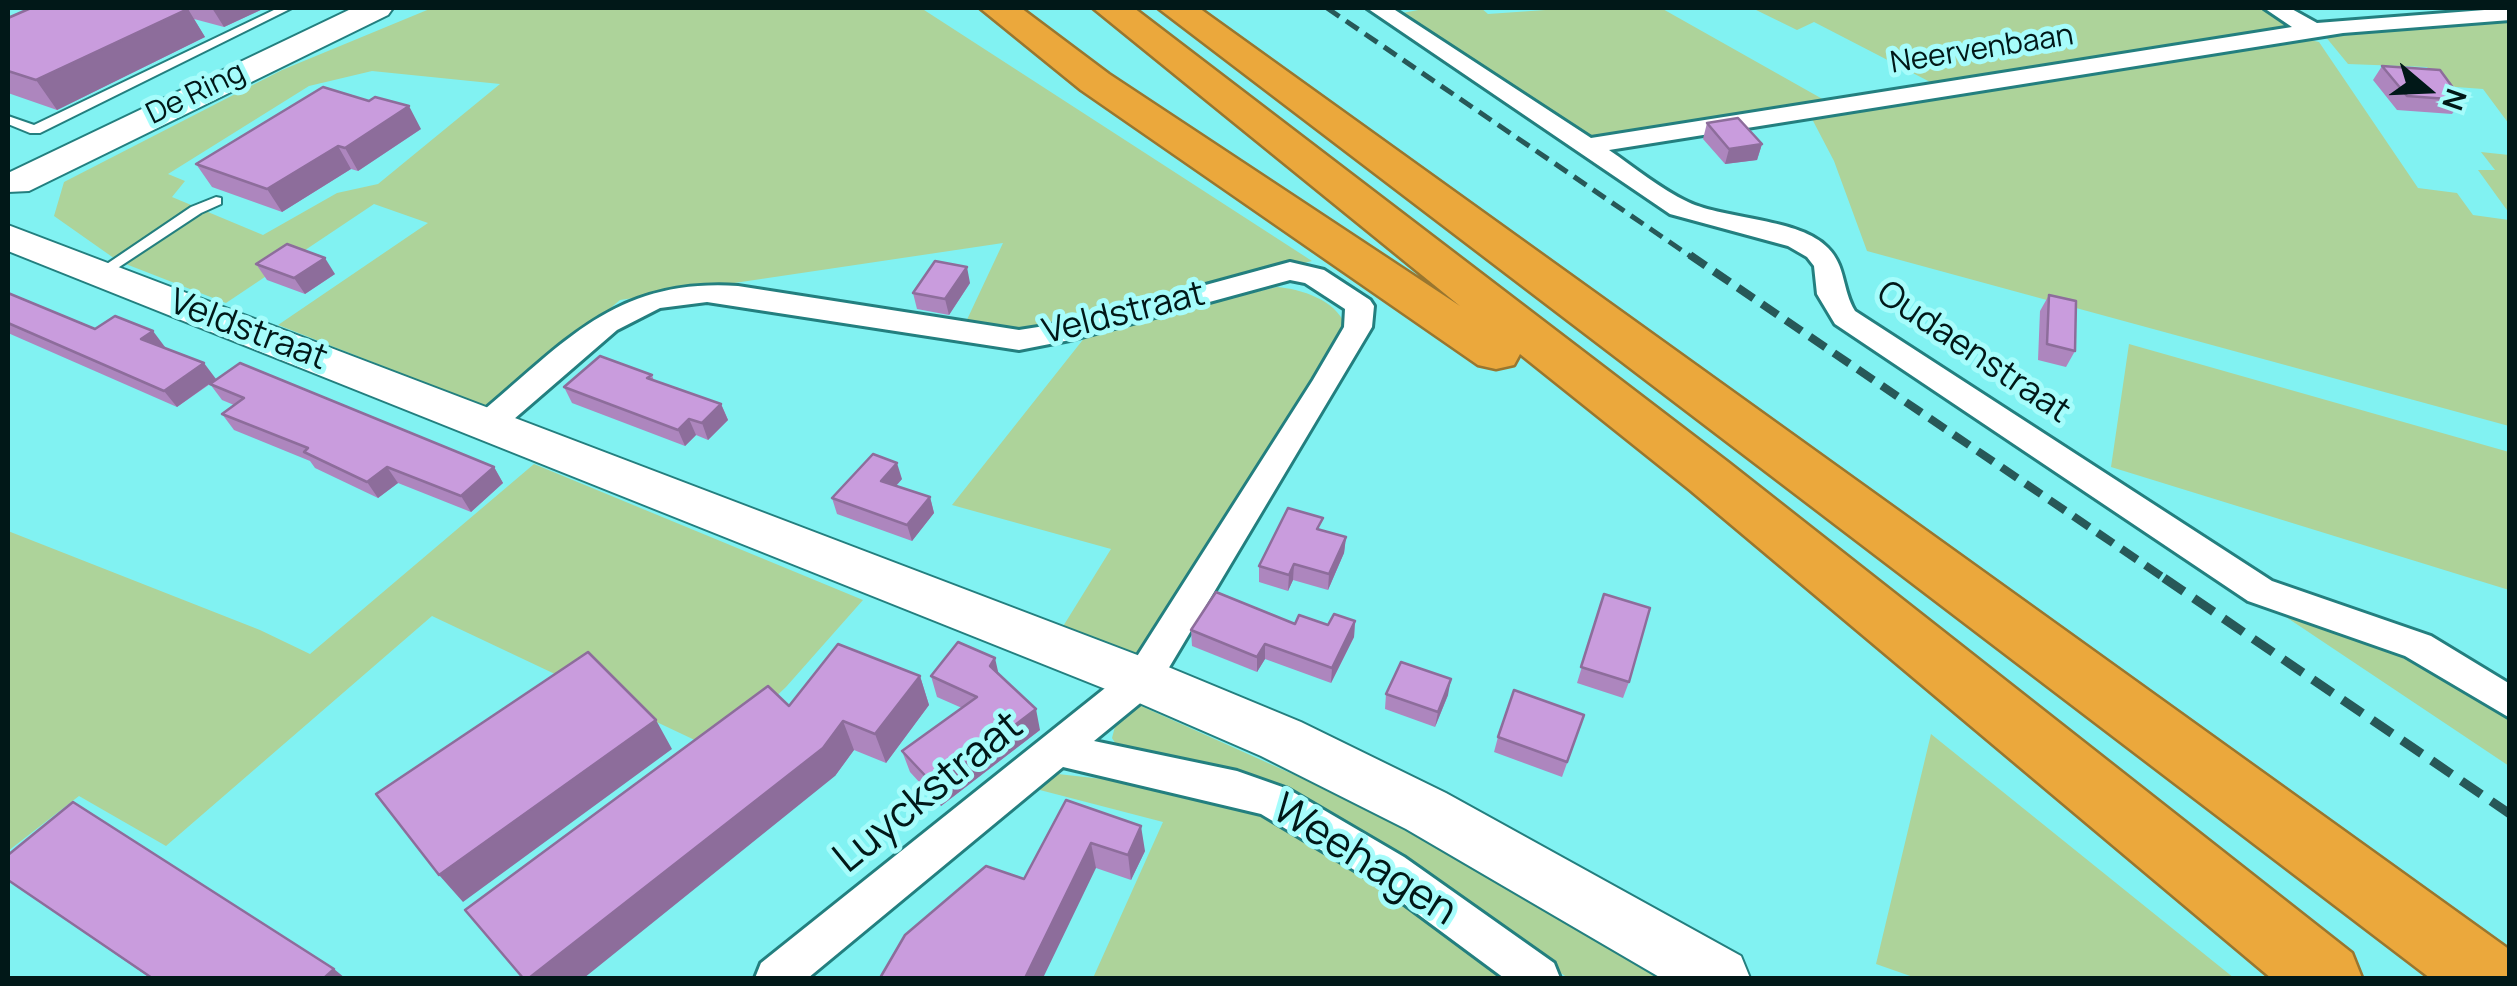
<!DOCTYPE html>
<html>
<head>
<meta charset="utf-8">
<style>
  body { margin:0 }
  #map { position:relative; width:2517px; height:986px; overflow:hidden; background:#81f2f2; font-family:Manrope,sans-serif }
  canvas { display:block }
  .frame { position:absolute; inset:0; border:10px solid #011818; pointer-events:none }
  .north { position:absolute; left:2377px; top:40px; width:100px; height:100px; -webkit-text-stroke:8px #a6fcfb; paint-order:stroke; rotate:109deg; font-size:28px; font-weight:700; line-height:40px; text-align:center; color:#011818 }
  .north::after { content:''; display:block; margin:auto; width:35px; height:45px; background:#011818; clip-path:polygon(50% 0,100% 100%,50% 72%,0 100%) }
</style>
</head>
<body>
<div id="map">
<canvas width="2517" height="986"></canvas>
<div class="frame"></div>
<div class="north">N</div>
</div>
<script>
const ctx = document.querySelector('canvas').getContext('2d');
ctx.lineJoin = 'round';
function paint(path, color) {
  ctx.fillStyle = color;
  ctx.fill(path, 'evenodd');
}
function strokePath(path, color, width, dash) {
  ctx.strokeStyle = color;
  ctx.lineWidth = width;
  ctx.lineCap = dash ? 'butt' : 'round';
  ctx.setLineDash(dash || []);
  ctx.stroke(path);
}
function label(font, color, halo, rows, align = 'center') {
  ctx.font = font + ' Manrope,sans-serif';
  ctx.lineWidth = 10;
  ctx.setLineDash([]);
  ctx.textBaseline = 'middle';
  ctx.strokeStyle = halo;
  ctx.fillStyle = color;
  for (const [text, x, y, turn = 0] of rows) {
    ctx.save();
    ctx.translate(x, y);
    ctx.rotate((+turn || 0) * Math.PI / 180);
    ctx.textAlign = isNaN(turn) ? turn : align;
    if (halo) ctx.strokeText(text, 0, 0);
    ctx.fillText(text, 0, 0);
    ctx.restore();
  }
}
const green = new Path2D(`
  M432,8H921L1312,261L1041,332L964,326L1003,243L620,300L492,409L278,325L428,223L374,204L226,303L118,261L54,216L64,182L282,70ZM372,71L500,84L378,184L337,193L263,235L172,197L185,181L168,174L309,86Z
  M1429,8H1481L1488,14L1574,8H1661L1826,101L1589,140L1397,14Z
  M1752,8H2266L2289,25L1934,84L1814,22L1797,30Z
  M2509,17V124L2483,89L2442,86L2427,67L2348,64L2325,36L2404,25Z
  M2300,38L2319,42L2418,188L2457,193L2473,215L2509,220V426L1867,251L1834,161L1811,117Z
  M2481,152L2509,155V213L2478,170H2495Z
  M1277,287C1301,289 1336,300 1345,325L1142,659L1062,628L1111,549L952,505L1089,332Z
  M2129,344L2509,452V590L2111,467Z
  M534,464L863,600L786,687L718,751L432,616L166,846L79,796L8,851V531L260,630L310,654Z
  M2286,617L2385,646L2436,671L2509,718V766Z
  M1139,705L1359,804L1663,978H1568L1317,806L1277,787L1117,746L1112,738L1117,719Z
  M1931,734L2234,978H1916L1876,964Z
  M1049,773L1147,784L1240,806L1287,828L1414,910L1502,978H1093L1163,822L1036,789Z`);
const lane = new Path2D(`
  M278,8H292L40,133H30L8,124V116L34,125Z
  M216,197L221,198V204L201,213L104,277L99,279L92,274L191,207Z`);
const street = new Path2D(`
  M1367,8H1392L1591,138L2292,27L2264,8H2290L2317,23L2510,8V20L2343,33L1609,150C1634,167 1660,189 1688,202C1726,220 1800,218 1828,248C1846,266 1842,290 1855,311L2272,581L2431,636L2510,684V718L2405,656L2248,601L1835,324L1817,294L1814,266L1807,257L1788,246L1670,214Z
  M1290,262L1324,270L1370,300L1374,306L1372,327L1155,691L1094,741L1237,771L1288,789L1404,857L1554,963L1560,978H1504L1376,883L1261,814L1063,767L808,978H755L761,963L1129,669L1313,380L1344,327L1345,309L1305,283L1290,280L1070,340L1019,350L707,302L660,308L617,330L499,432L488,435L477,432L473,424L477,416C565,343 614,278 738,286L1019,330L1070,322Z`);
const secondary = new Path2D(`
  M353,8H393L388,15L29,191L8,192V173Z
  M8,225L1161,664L1301,722L1446,793L1741,956L1750,978H1661L1406,829L1261,756L1123,696L8,251Z`);
const highway = new Path2D(`
  M980,8H1021L1109,74L1460,306L1093,8H1134L1728,462L2352,953L2362,978H2271L1690,490L1520,354L1514,365L1496,369L1478,365L1081,90Z
  M1158,8H1199L2510,950V978H2430Z`);
const railFar2 = new Path2D(`
  M1327,8L1693,258`);
const railFar1 = new Path2D(`
  M1690,255L2167,580`);
const rail = new Path2D(`
  M2164,578L2510,814`);
const wall = new Path2D(`
  M31,8H265L224,27L194,19L205,37L57,110L8,93V18Z
  M2382,66L2462,100L2452,114L2397,110L2373,80Z
  M1707,123L1762,144L1757,160L1725,164L1703,139Z
  M421,129L358,171L351,169L282,212L212,187L196,164Z
  M256,264L335,274L305,294L267,280Z
  M970,283L949,315L917,309L913,293Z
  M8,293L95,329L165,347L164,348L216,379L494,467L503,483L471,512L398,483L378,498L315,468L310,461L234,430L222,414L234,405L222,400L210,384L177,407L8,333Z
  M2049,295L2075,351L2066,367L2038,360L2040,311Z
  M652,375L654,381L721,404L728,420L708,440L696,435L685,446L572,403L564,387Z
  M902,479L896,486L930,497L934,513L912,541L837,514L832,498Z
  M1322,530L1346,537L1344,553L1328,590L1293,580L1288,591L1259,582V566Z
  M1604,594L1629,682L1623,698L1577,683Z
  M1355,621L1354,637L1331,683L1265,659L1257,672L1192,646L1191,630L1295,624L1328,625Z
  M999,674L1040,730L941,806L910,772L902,751L962,708L937,697L931,676Z
  M920,676L929,705L886,763L854,750L835,776L789,706Z
  M1386,694L1448,695L1435,727L1385,709Z
  M1579,730L1562,777L1494,752L1498,737Z
  M1066,800L1145,851L1131,880L1096,868L1024,879Z
  M8,880L345,978H150Z`);
const shadedWall = new Path2D(`
  M212,8H265L224,27Z
  M188,9L205,37L57,110L36,80Z
  M409,106L421,129L358,171L345,148Z
  M1762,144L1757,160L1725,164L1729,149Z
  M338,146L351,169L282,212L267,189Z
  M325,258L335,274L305,294L294,278Z
  M967,267L970,283L949,315L945,299Z
  M153,331L165,347L153,355L141,339Z
  M204,363L216,379L177,407L164,391Z
  M721,404L728,420L708,440L702,423Z
  M689,419L696,435L685,446L678,430Z
  M897,463L902,479L886,497L881,481Z
  M387,467L398,483L378,498L367,482Z
  M494,467L503,483L471,512L461,496Z
  M930,497L934,513L912,541L907,525Z
  M1346,537L1344,553L1328,590L1329,574Z
  M1294,564L1293,580L1288,591L1289,575Z
  M1355,621L1354,637L1331,683L1332,668Z
  M1265,644V659L1257,672V657Z
  M995,658L1000,680L990,666Z
  M920,676L929,705L886,763L875,734Z
  M1451,679L1448,695L1435,727L1438,712Z
  M1036,709L1040,730L941,806L935,786Z
  M656,720L672,749L463,902L439,875Z
  M843,721L854,750L835,776L584,978H529Z
  M1141,826L1145,851L1131,880L1128,855Z
  M1091,843L1096,868L1043,978H1025Z
  M334,969L345,978H324Z`);
const building = new Path2D(`
  M31,8H184L188,9L36,80L8,71V18Z
  M2382,66L2440,70L2462,100L2407,96Z
  M323,87L369,101L375,97L409,106L345,148L338,146L267,189L196,164Z
  M1738,118L1762,144L1729,149L1707,123Z
  M287,244L325,258L294,278L256,264Z
  M935,261L967,267L945,299L913,293Z
  M8,293L95,329L115,316L153,331L141,339L204,363L164,391L8,323Z
  M2049,295L2076,301L2075,351L2047,344Z
  M600,356L652,375L647,378L721,404L702,423L689,419L678,430L564,387Z
  M240,363L494,467L461,496L387,467L367,482L304,452L308,448L222,414L244,398L210,384Z
  M873,454L897,463L881,481L930,497L907,525L832,498Z
  M1288,508L1323,518L1317,529L1346,537L1329,574L1294,564L1289,575L1259,566Z
  M1216,592L1295,624L1299,615L1328,625L1334,614L1355,621L1332,668L1265,644L1257,657L1191,630Z
  M1604,594L1650,608L1629,682L1581,667Z
  M958,642L995,658L990,666L1036,709L935,786L902,751L977,697L931,676Z
  M838,644L920,676L875,734L843,721L823,748L529,978H523L465,910L768,686L789,706Z
  M588,652L656,720L439,875L376,794Z
  M1401,662L1451,679L1438,712L1386,694Z
  M1514,690L1584,715L1567,762L1498,737Z
  M1066,800L1141,826L1128,855L1091,843L1025,978H880L905,935L986,866L1024,879Z
  M73,802L334,969L324,978H152L8,880V855Z`);
const farStreetnames = [
  ["Neervenbaan",1982,50,-9],
  ["De Ring",196,94,-26]
];
const streetNames = [
  ["Veldstraat",1124,314,-14],
  ["Veldstraat",248,331,21],
  ["Oudaenstraat",1973,353,34]
];
const nearStreetnames = [
  ["Luyckstraat",929,793,-39],
  ["Weehagen",1364,861,32]
];
paint(green, '#add39a');
strokePath(lane, '#237f7f', 4);
strokePath(street, '#237f7f', 6);
strokePath(secondary, '#237f7f', 4);
strokePath(highway, '#99762f', 5);
paint(lane, '#fff');
paint(street, '#fff');
paint(secondary, '#fff');
paint(highway, '#eba83c');
strokePath(railFar2, '#275858', 5, [15, 8]);
strokePath(railFar1, '#275858', 8, [19, 10]);
strokePath(rail, '#275858', 9, [24, 12]);
paint(wall, '#ad86be');
paint(shadedWall, '#8d6d9b');
paint(building, '#c99cdd');
strokePath(building, '#8d6d9b', 2.5);
label('30px', '#011818', '#a6fcfb', farStreetnames);
label('35px', '#011818', '#a6fcfb', streetNames);
label('42px', '#011818', '#a6fcfb', nearStreetnames);
</script>
</body>
</html>
